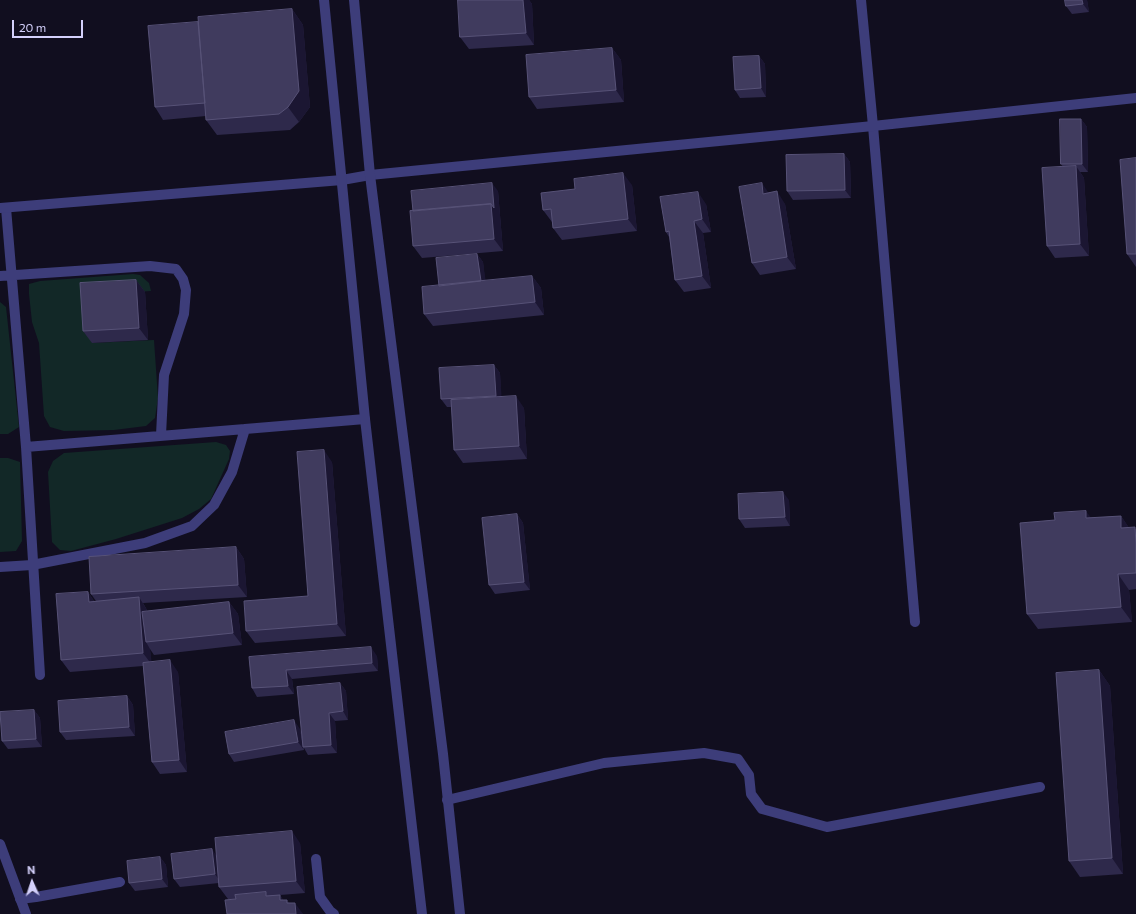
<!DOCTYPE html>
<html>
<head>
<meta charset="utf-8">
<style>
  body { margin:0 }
  #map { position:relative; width:1136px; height:914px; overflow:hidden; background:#110e1f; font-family:Commissioner,sans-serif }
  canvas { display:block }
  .north { position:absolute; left:12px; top:862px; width:40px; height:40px; -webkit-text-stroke:3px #110e1f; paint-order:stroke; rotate:357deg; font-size:11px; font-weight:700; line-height:16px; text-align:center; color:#d4d0fb }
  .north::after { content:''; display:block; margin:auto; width:14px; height:18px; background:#d4d0fb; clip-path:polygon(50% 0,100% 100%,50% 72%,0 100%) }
  .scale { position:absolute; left:12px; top:20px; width:71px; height:18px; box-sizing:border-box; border:2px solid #d4d0fb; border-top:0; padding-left:5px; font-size:12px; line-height:14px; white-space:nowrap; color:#d4d0fb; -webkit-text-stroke:3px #110e1f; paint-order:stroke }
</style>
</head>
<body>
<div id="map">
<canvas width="1136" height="914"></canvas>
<div class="north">N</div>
<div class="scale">20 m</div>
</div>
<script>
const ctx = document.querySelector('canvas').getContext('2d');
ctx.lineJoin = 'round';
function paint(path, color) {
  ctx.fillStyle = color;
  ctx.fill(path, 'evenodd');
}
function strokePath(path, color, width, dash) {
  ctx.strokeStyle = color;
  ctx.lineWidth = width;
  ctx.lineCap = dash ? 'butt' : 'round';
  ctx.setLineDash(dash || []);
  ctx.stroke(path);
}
const green = new Path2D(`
  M133,274L140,275L149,283L151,291L89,295L92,343L154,340L158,398L155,418L146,426L114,430L64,431L50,427L44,416L39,343L32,322L29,294V284L40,281Z
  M0,302L6,307L19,427L8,434H0Z
  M216,442L226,445L230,451L229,459L211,499L199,509L182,518L116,539L71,551L60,550L52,542L48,472L53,461L64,453Z
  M0,458H8L20,462L22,541L16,551L0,552Z`);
const service = new Path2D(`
  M873,126L915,622
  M6,208L26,447L40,675
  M0,276L150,266L176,269L183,279L186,290L184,314L164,375L161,435
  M26,447L245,429
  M0,567L32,565L145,543L192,526L214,505L232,472L245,429L365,419
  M447,800L604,763L704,753L738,759L749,775L751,794L762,809L827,827L1040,787
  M316,859L320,897L330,911L334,914
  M20,899L36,897L120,882`);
const minor = new Path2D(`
  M861,0L873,126
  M0,208L342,180L370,175L873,126L1136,98
  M0,844L26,914`);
const tertiary = new Path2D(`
  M324,0L365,419L422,914
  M354,0L370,175L443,754L460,914`);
const wall = new Path2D(`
  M458,0H529L532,4L534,45L469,49L460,37Z
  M1065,0H1087L1089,12L1072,14L1066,6Z
  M292,9L303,25L310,107L299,122L290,130L217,135L206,120V116L163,120L155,107L199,24Z
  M612,48L621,60L624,102L537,109L529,97Z
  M759,56L765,64L766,97L740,98L735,90Z
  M1081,119L1087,127L1088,172H1080L1084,178L1089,256L1055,258L1047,246L1063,167L1061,164Z
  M844,154L850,162L851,198L793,200L787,191Z
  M1136,158V267L1127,254Z
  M632,185L637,231L562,240L553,228L552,222L543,210Z
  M498,191L503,251L422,258L413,246Z
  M768,193L785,204L796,269L760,275L752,263Z
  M706,204L711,232L703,233L711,288L684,292L675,280L669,237L666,232Z
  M477,254L483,262L485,281L532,276L541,288L544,315L433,326L424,314L439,286Z
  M136,280L145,292L148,340L92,343L83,331Z
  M494,365L500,373L501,397L524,408L527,459L463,463L454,450L452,407H447L441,399Z
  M332,462L346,636L255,643L246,631L308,596Z
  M789,500L790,526L745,528L739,519Z
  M517,514L523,523L530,590L495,594L489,585Z
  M1121,516L1129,528L1136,529V589L1129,590L1132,622L1038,629L1027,614L1091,518Z
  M236,547L244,559L247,597L143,603L147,610V611L229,602L238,614L242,645L154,655L150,649L151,662L178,672L187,772L160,774L152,762L143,666L70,672L61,660L88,592L94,601H96L91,594Z
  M377,656L378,671L292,679L294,694L257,697L252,688L249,657Z
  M1099,670L1110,686L1123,874L1080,877L1069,861Z
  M340,683L346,691L348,720L335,721L337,753L308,755L304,748V750L234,762L229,754L300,729L302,737Z
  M127,696L133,705L135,736L66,740L60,732Z
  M34,710L40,718L42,747L8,749L2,741Z
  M300,843L305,893L280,895L283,900H287L289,903L303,914L236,899H228L219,887V883L180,887L174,879L216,855Z
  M160,857L166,865L168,887L135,891L129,883Z`);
const shadedWall = new Path2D(`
  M523,0H529L532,4L534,45L526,33Z
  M1082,0H1087L1089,12L1083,4Z
  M292,9L303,25L310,107L299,122L288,107Z
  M612,48L621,60L624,102L616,90Z
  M759,56L765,64L766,97L761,88Z
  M1081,119L1087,127L1088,172L1082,164Z
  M844,154L850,162L851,198L845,190Z
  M1076,166L1084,178L1089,256L1080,244Z
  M623,173L632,185L637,231L628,219Z
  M492,183L498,191L503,251L494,239L491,204Z
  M762,183L770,195L763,194Z
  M777,191L785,204L796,269L787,257Z
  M698,192L706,204L711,232L702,219Z
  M694,221L703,233L711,288L702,276Z
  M477,254L483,262L487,290L481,282Z
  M532,276L541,288L544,315L535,302Z
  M136,280L145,292L148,340L139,328Z
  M494,365L500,373L502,404L496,396Z
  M516,396L524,408L527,459L519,446Z
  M324,450L332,462L346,636L337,624Z
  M783,492L789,500L790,526L785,517Z
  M1086,511L1097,526L1086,518Z
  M517,514L523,523L530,590L524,582Z
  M1121,516L1132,532L1121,528Z
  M236,547L244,559L247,597L238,585Z
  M1118,574L1129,590L1132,622L1121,607Z
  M88,592L96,604L89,602Z
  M139,597L147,610L150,642H146L150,649L152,665L143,653Z
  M229,602L238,614L242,645L233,633Z
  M371,647L377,656L378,671L372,663Z
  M170,660L178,672L187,772L179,760Z
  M286,670L292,679L294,694L288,686Z
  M1099,670L1110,686L1123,874L1112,858Z
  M340,683L346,691L348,720L343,711Z
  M127,696L133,705L135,736L129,727Z
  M34,710L40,718L42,747L36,739Z
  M329,713L335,721L337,753L331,745Z
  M294,720L300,729L303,747L304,750L298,742Z
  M292,831L300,843L305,893L296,881Z
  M212,849L218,858L221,883L215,874Z
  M160,857L166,865L168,887L162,879Z
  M280,895L288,907L280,900Z
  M287,900L295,911V903L303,914H295L287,903Z`);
const building = new Path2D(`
  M458,0H523L526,33L460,37Z
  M1065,0H1082L1083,4L1066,6Z
  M292,9L299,91L288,107L279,114L206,120L198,17Z
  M198,22L205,103L155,107L148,26Z
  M612,48L616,90L529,97L526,55Z
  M759,56L761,88L735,90L733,57Z
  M1060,119H1081L1082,164H1061Z
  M844,154L845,190L787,191L786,155Z
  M1136,158V254H1127L1120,160Z
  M1076,166L1080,244L1047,246L1042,168Z
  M623,173L628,219L553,228L551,209L543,210L541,193L575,189L574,179Z
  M492,183L494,208L491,204L413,211L411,191Z
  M762,183L763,194L777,191L787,257L752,263L739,187Z
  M698,192L702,219L694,221L702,276L675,280L669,231L666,232L660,197Z
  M491,204L494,239L413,246L410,211Z
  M477,254L481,281L439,286L436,258Z
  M532,276L535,302L424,314L422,287Z
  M136,280L139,328L83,331L80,283Z
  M494,365L496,396L441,399L439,368Z
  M516,396L519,446L454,450L451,400Z
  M324,450L337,624L246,631L244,601L308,596L297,452Z
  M783,492L785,517L739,519L738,494Z
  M1086,511V518L1121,516V528L1135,527L1136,544V573L1118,574L1121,607L1027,614L1020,523L1055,520L1054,513Z
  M517,514L524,582L489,585L482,518Z
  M236,547L238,585L91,594L89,557Z
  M88,592L89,602L139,597L143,653L61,660L56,594Z
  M229,602L233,633L146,642L142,612Z
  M371,647L372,663L286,670L288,686L252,688L249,657Z
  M170,660L179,760L152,762L143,663Z
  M1099,670L1112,858L1069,861L1056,673Z
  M340,683L343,711L329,713L331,745L303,747L297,687Z
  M127,696L129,727L60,732L58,701Z
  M34,710L36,739L2,741L0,712Z
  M294,720L298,742L229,754L225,732Z
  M292,831L296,881L219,887L215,838Z
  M212,849L215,874L174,879L171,854Z
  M160,857L162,879L129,883L127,861Z
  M266,892V896L280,895V900H287V903H295L296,914H227L225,900L236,899L235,895Z`);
paint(green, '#122827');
strokePath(service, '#3d3d7a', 10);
strokePath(minor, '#3d3d7a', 10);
strokePath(tertiary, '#3d3d7a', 10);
paint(wall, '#2e294b');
paint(shadedWall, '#1b1632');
paint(building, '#403b5e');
strokePath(building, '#575277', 1);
</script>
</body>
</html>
